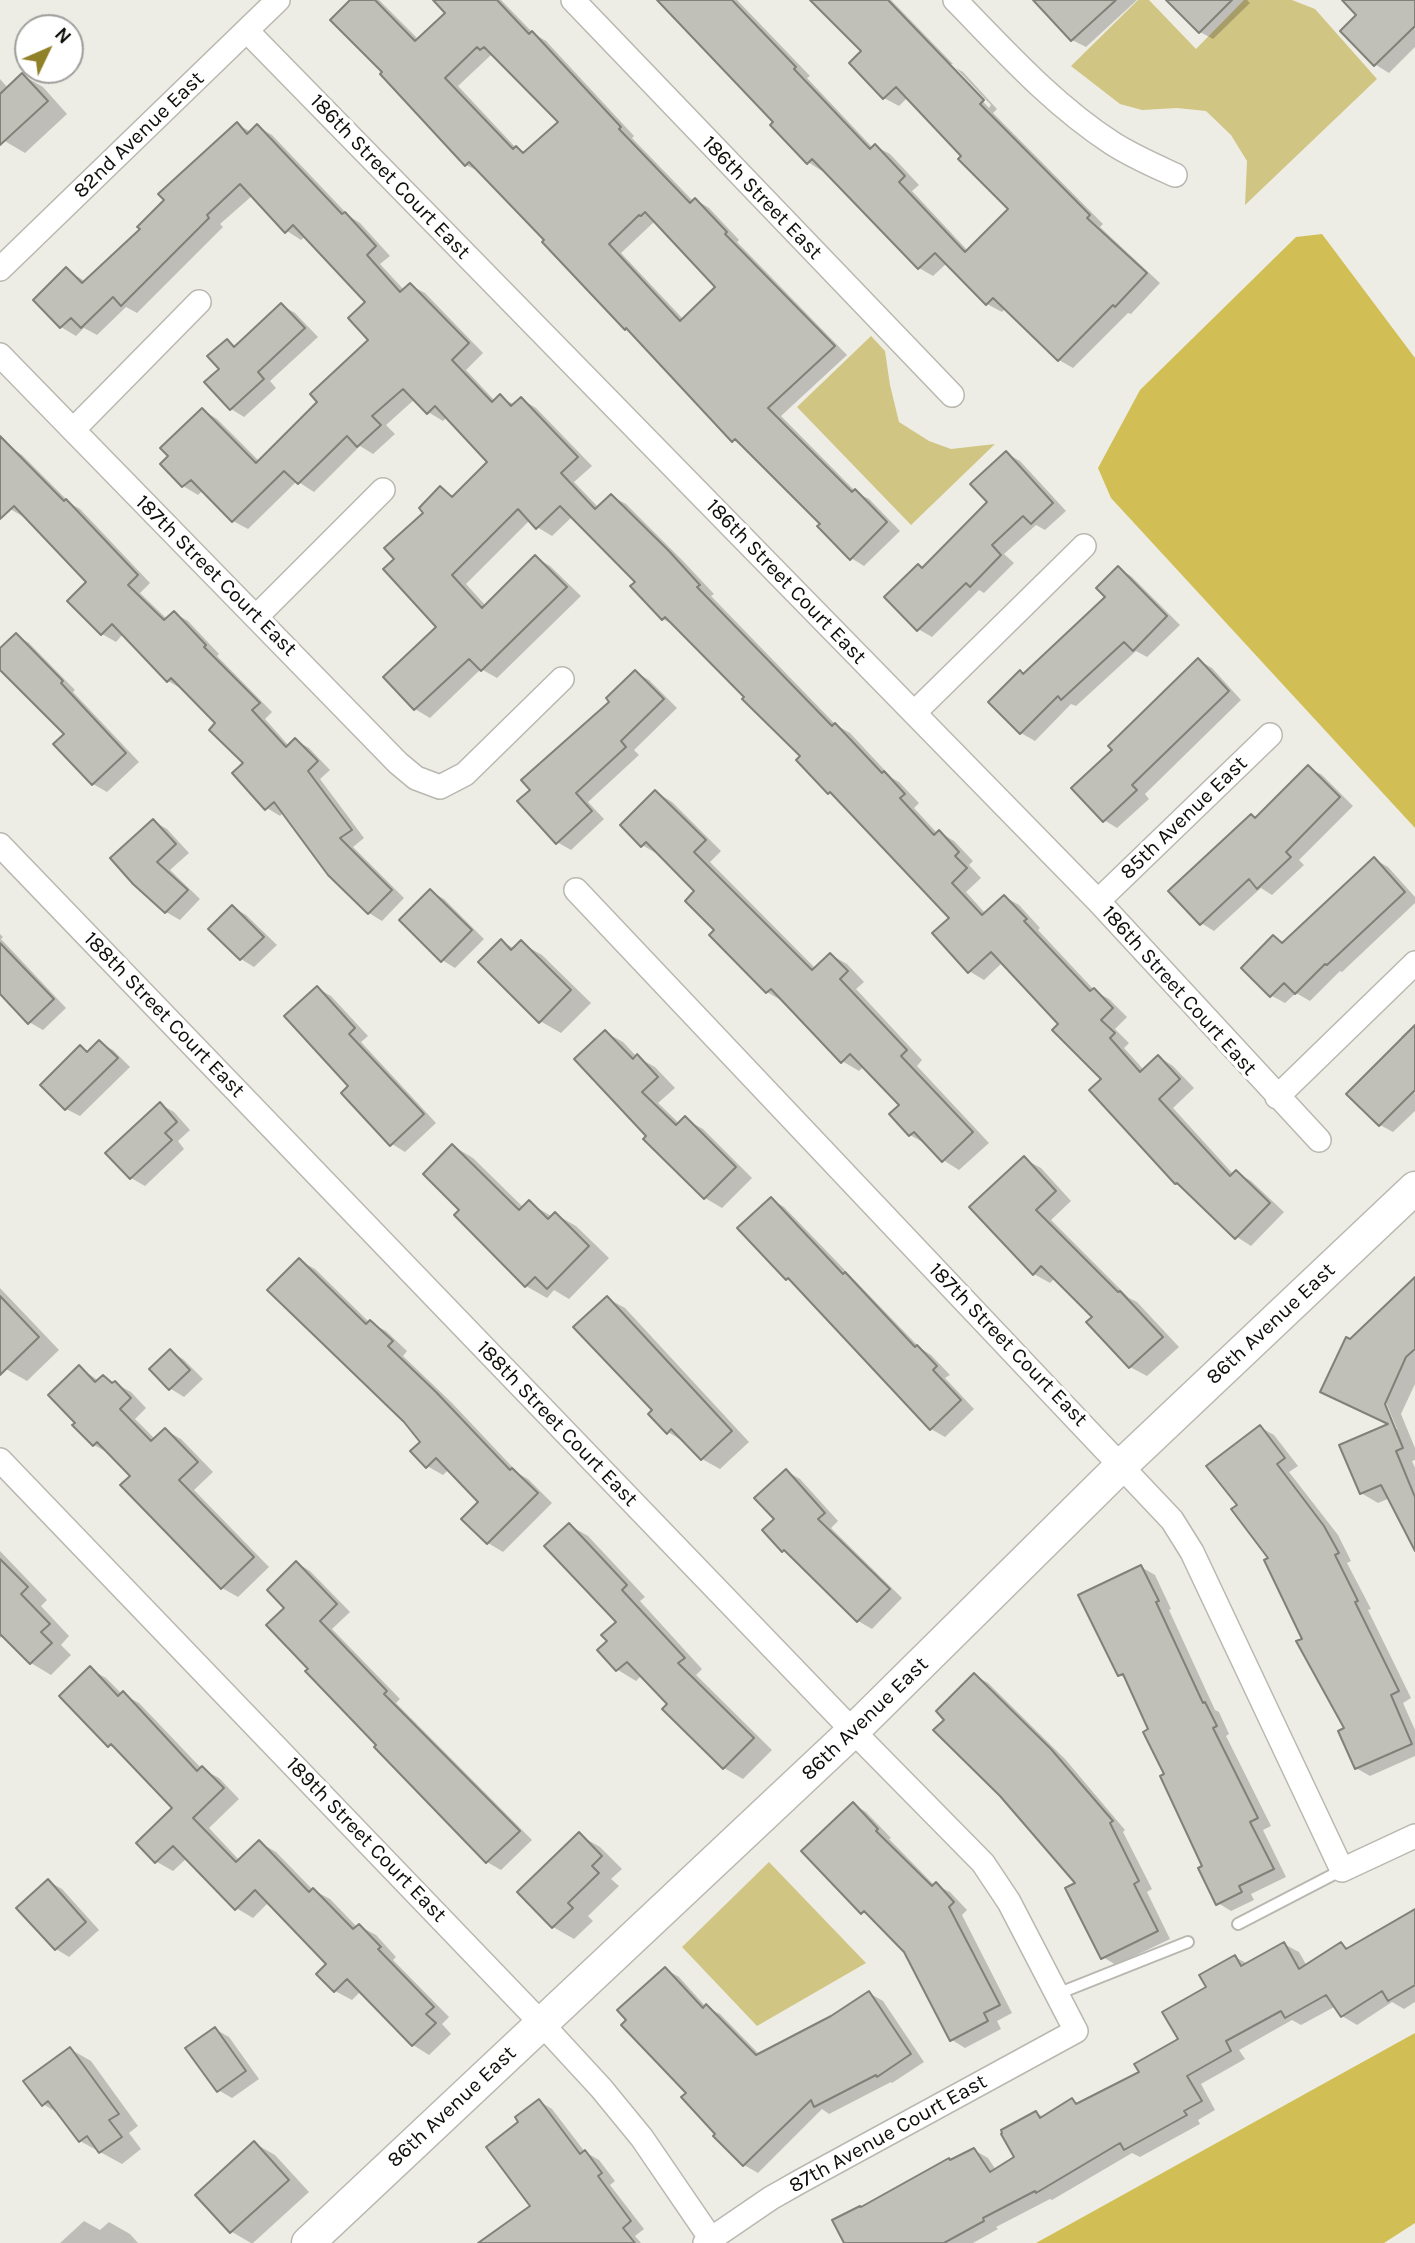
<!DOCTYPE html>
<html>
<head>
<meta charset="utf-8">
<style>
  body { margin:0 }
  #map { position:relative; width:1415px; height:2243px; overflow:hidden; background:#eeede5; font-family:Karla,sans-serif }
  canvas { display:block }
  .north { position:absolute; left:14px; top:14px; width:70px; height:70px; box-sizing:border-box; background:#fff; border:2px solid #9f9f9d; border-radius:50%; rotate:46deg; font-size:19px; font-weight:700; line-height:28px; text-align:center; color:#0e0e0b }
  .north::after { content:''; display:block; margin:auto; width:24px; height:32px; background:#908128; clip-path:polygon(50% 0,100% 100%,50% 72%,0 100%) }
</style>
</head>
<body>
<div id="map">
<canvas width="1415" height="2243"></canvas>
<div class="north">N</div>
</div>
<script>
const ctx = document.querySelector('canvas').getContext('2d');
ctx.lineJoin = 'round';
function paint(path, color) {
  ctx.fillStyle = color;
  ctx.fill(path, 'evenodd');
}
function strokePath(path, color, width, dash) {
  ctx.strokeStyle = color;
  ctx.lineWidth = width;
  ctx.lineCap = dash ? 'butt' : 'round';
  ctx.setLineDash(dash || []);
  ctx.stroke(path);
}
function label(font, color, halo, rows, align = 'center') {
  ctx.font = font + ' Karla,sans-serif';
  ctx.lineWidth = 7;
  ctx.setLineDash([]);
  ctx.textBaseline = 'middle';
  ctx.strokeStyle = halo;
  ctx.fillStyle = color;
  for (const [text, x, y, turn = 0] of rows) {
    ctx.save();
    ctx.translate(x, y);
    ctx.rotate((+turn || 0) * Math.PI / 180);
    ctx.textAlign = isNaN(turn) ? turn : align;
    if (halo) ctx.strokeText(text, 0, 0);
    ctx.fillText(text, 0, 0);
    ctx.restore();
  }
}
const green = new Path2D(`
  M1138,0H1149L1196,49L1244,0H1292L1315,9L1377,79L1245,205L1247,161L1231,135L1206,111L1177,108L1142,110L1120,104L1071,66Z
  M871,336L885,351L890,385L899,422L929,441L951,449L995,444L911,525L797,407Z
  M769,1862L866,1963L757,2026L682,1947Z`);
const forest = new Path2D(`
  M1322,234L1415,358V828L1111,498L1098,468L1140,390L1296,237Z
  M1415,2033V2223L1384,2243H1036Z`);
const shadow = new Path2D(`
  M353,0H379L419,40L447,13L435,0H501L533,33L546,41L634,136L632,138L694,202L696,200L709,208L739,240L737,242L847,355L781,416L857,493L869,499L900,531L864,566L851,558L822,524L747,448L733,440L545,242L547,240L480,172L466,165L385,72ZM491,55L560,122L526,154L517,149L458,86ZM654,222L717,287L684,320L621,253Z
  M660,0H737L810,76L807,78L873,148L875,146L890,154L919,185L912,191L968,251L1011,209L908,97L899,106L884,98L864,51L814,0H891L953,64H948L989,108L991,105L956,68L963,72L997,109L993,113L1103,224L1100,227L1160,283L1131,314L1128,313L1073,368L1059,360L1006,308L1002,312L987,304L947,263L933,276L919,268L824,169L822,171L808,162L775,122Z
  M1039,0H1137L1086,47L1072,40Z
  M1169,0H1247L1250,3L1213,39L1200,32Z
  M1364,0H1415V47L1389,73L1376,65L1342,31L1359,15Z
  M22,75L43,87L67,114L25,153L3,140L0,143V79L8,88Z
  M237,124L251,132L258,127L272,135L349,216L360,223L390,256L380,264L404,290L410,285L425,293L483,353L466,370L495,401L500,397L515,405L521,399L536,408L592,466L574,482L599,508L611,496L626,504L683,561L714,594L711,596L836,725L850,733L892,778L899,782L919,803L914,808L938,834L939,832L954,841L973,861L969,865L981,878L966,892L986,914L1005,897L1019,905L1040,928L1038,930L1096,992L1109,999L1127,1017L1115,1029L1129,1043L1124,1048L1144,1070L1159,1057L1173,1066L1194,1088L1173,1108L1234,1175L1236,1172L1251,1181L1284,1212L1251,1246L1237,1237L1185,1188L1176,1183L1104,1079L1060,1024L1003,962L984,980L969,971L951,918L836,796L829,792L802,756L746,697L678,628L663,619L637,582L573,516L552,536L537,527L530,520L466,584L486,606L535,557L550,566L581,596L497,678L481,669L430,718L415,709L385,677L439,627L396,559L441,489L455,497L489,462L447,417L443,421L428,412L415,399L386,425L395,434L373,454L360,446L314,492L297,481L248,529L233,521L203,490L198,495L183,486L162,464L203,410L217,419L260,462L319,402L371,340L367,302L306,236L301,240L287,231L253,195L220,224L223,227L137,313L126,307L97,335L84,328L76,336L61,327L35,300L66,269L86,282L142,229Z
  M281,305L295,313L318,337L270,381L276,388L244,417L231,409L221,369L227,341L237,347Z
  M0,436L12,448L22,455L71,504L80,509L150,583L140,593L167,619L174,613L188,621L219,654L217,656L272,712L265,719L289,746L295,740L309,748L330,770L320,779L364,838L353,847L404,898L382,921L369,913L284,812L280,816L267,808L246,763L218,723L182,689L168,681L123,634L116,642L102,634L88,582L25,515L24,517L10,509L0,499Z
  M1006,453L1020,461L1066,511L1045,530L1036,525L1004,554L1014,563L984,593L979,590L932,637L918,629L989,502Z
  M1118,568L1131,576L1180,625L1147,657L1136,651L1076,706L1071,704L1035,741L1021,733L1024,675L1108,597Z
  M16,635L29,643L75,690L73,692L139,762L107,792L93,784L66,734L0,667V651Z
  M1198,660L1212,668L1241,700L1145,794L1149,799L1117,828L1104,820L1114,750Z
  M635,672L649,680L677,708L634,750L639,755L588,802L604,819L571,850L557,842L532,790L612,702Z
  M1308,767L1322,775L1353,806L1299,860L1304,865L1272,895L1261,888L1214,931L1201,923L1257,819Z
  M656,792L672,802L721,851L710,862L816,969L831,955L847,964L864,982L856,989L922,1060L917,1066L989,1143L959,1170L943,1160L928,1145L910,1135L901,1105L864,1066L859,1071L842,1061L784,1002L767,992L712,935L717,930L697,891L659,855L642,845Z
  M153,821L167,829L189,853L170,870L200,899L180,920L166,912L134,883Z
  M1374,859L1388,867L1415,897V903L1342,972L1340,971L1310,1001L1296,993L1285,1003L1272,996L1243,968L1274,937L1285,943Z
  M430,891L444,899L484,939L455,968L442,960Z
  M233,907L246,915L277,945L254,967L241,959Z
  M0,934L3,937L1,939L66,1008L43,1030L29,1022L0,991Z
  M501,941L515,949L521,943L542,955L591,1003L561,1033L540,1021Z
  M317,988L331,996L368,1036L361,1042L436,1123L405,1152L392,1144L351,1086Z
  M1415,1024V1111L1393,1132L1380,1125L1404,1039L1401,1037Z
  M605,1032L623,1042L637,1057L655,1067L675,1088L658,1103L680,1124L685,1119L703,1129L752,1178L722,1208L705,1198L648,1136Z
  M99,1042L113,1050L130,1067L80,1116L66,1109L81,1047L89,1052Z
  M160,1104L174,1112L190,1130L178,1141L184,1149L145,1186L131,1178Z
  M453,1146L473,1158L524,1208L529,1203L553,1217L555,1214L576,1226L609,1258L569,1299L554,1290L547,1298L526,1286L456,1215L462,1210Z
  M1024,1159L1041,1168L1071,1201L1051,1220L1129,1298L1137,1302L1179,1347L1147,1376L1130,1367L1089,1322L1094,1317L1055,1278L1050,1283L1034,1274Z
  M771,1199L784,1207L920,1348L931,1355L950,1375L945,1378L974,1409L945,1437L931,1429L796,1283L787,1278Z
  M299,1260L315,1269L370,1323L386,1331L407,1351L403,1356L452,1403L519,1474L528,1479L552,1503L503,1552L488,1543L481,1502L449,1469L443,1475L427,1466L423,1442Z
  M1415,1282V1384L1401,1414L1415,1448V1460L1412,1461L1415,1468V1547L1390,1498L1378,1503L1361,1493L1390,1425L1350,1341ZM1383,1395L1397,1429H1393L1380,1396Z
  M0,1288L59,1350L27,1381L6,1369L0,1363Z
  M607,1298L625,1308L749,1442L720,1469L702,1459L686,1443L668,1432L655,1410Z
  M170,1351L183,1359L203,1379L184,1397L171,1389L151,1369Z
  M79,1367L99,1381L104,1377L131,1392L146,1408L135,1419L155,1439L165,1430L181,1439L213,1472L194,1490L269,1567L238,1597L222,1588L132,1476L110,1454L94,1445L75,1425L77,1423Z
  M1260,1427L1274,1435L1298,1466L1289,1472L1338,1535L1351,1561L1347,1563L1371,1609L1368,1610L1411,1698L1403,1703L1415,1730V1756L1370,1776L1356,1768L1346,1729L1304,1640L1271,1558L1239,1506Z
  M786,1471L800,1479L838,1521L831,1528L902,1598L872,1629L858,1621L791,1555L783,1551L765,1530L776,1519Z
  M569,1525L588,1536L645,1597L640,1601L702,1669L696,1675L772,1750L743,1779L724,1768L665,1709L669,1705L642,1675L636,1681L618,1670L600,1650L610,1641L618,1622Z
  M0,1551L47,1600L41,1606L69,1636L61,1645L71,1655L51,1675L31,1663L4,1635L0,1638Z
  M297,1563L310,1571L350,1612L332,1629L400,1699L396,1703L532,1840L501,1870L487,1862L377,1747L379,1745L311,1669L287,1608Z
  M1141,1567L1155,1575L1171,1609L1169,1610L1215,1710L1219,1712L1229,1734L1226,1736L1271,1826L1263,1830L1286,1877L1251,1894L1254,1900L1231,1911L1218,1903L1166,1775L1151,1730L1128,1680L1120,1675Z
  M90,1669L106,1678L122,1694L139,1703L202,1769L219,1778L239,1799L209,1828L240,1861L259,1842L276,1852L313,1890L330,1899L357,1927L359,1926L376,1935L396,1957L393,1960L449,2017L442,2024L451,2034L429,2055L413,2045L361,1991L352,2000L335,1991L329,1964L269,1902L253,1918L236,1908L187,1858L173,1871L157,1862L138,1843L175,1808L122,1753L109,1745Z
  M974,1675L988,1683L1065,1759L1125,1830L1123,1832L1152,1889L1147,1892L1170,1939L1116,1965L1103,1957L1078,1884Z
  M853,1804L866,1812L891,1838L889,1839L935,1886L936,1885L950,1892L967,1910L962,1915L1012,2013L997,2021L1001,2029L965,2048L952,2040L905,1951L875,1920L863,1912Z
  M579,1835L600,1847L622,1869L611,1879L619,1886L588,1916L593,1921L574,1939L553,1927L520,1892Z
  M48,1881L62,1889L99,1930L69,1957L56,1949Z
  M1415,1911V2002L1404,2009L1392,2002L1357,2025L1342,2016L1336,2006L1301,2025L1292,2020L1239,2050L1245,2059L1201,2084L1215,2110L1198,2120L1200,2124L1140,2157L1132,2153L1052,2200L1050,2199L996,2227L998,2229L973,2243H846L951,2161L974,2150L988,2158L996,2170L1016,2158L1036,2113L1044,2117L1072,2100L1080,2104L1142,2073L1180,2039L1208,1987L1235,1957L1248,1964L1284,1944L1299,1952L1307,1966L1341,1944L1350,1949Z
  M665,1969L679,1977L706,2007L720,2014L760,2055L832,2018L869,1993L883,2001L924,2062L892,2083L891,2082L829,2114L822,2109L758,2173L744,2165L717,2134L689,2093Z
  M215,2029L229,2037L259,2079L232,2098L218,2090Z
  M70,2049L91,2061L138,2126L129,2133L141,2149L122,2164L80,2141L61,2115L43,2104Z
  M539,2101L552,2109L585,2152L599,2160L615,2181L610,2185L644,2229L635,2236L641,2243H481L532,2206L521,2123Z
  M254,2143L275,2155L309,2192L253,2243H251L232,2232L198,2195Z
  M84,2221L100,2230L109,2222L130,2234L138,2243H60Z`);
const building = new Path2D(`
  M350,0H375L415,41L445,13L433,0H497L529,34L532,31L621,127L619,129L690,203L695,198L727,232L725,234L835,346L768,408L852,492L855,489L887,522L850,560L817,526L820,524L735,439L732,442L626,328L625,330L542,242L544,240L469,162L465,166L380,74L382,72L330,20ZM477,47L480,50L484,47L558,122L523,153L516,146L513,149L445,78ZM645,212L715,287L680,321L609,244L639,215L641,216Z
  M657,0H732L796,67L794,69L870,149L875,144L905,176L899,182L965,252L1008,209L958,159L961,156L896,87L883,99L849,63L861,51L810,0H888L984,100L980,104L1090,215L1087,218L1147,273L1115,307L1113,305L1058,361L993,298L986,305L935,253L918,269L812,159L807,164L770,125L773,122Z
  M1033,0H1116L1071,41Z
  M1166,0H1232L1199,33Z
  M1342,0H1415V26L1374,66L1340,31L1356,15Z
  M22,73L48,101L0,145V94Z
  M237,122L247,134L257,124L342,214L345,212L376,246L367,255L400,292L410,283L469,343L452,360L492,402L500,394L511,406L521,397L578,457L561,473L595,509L611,494L668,550L700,585L697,587L832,726L835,723L882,773L884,771L905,794L900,798L934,835L939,830L959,852L955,856L967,868L952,883L982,915L1004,895L1027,919L1024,921L1090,991L1094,988L1113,1008L1101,1020L1115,1033L1110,1038L1140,1072L1158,1055L1180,1079L1159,1099L1230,1176L1236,1170L1270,1203L1235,1239L1177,1183L1175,1184L1089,1090L1101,1079L1052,1030L1058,1024L991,952L968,973L932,933L949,918L830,792L828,794L796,760L800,756L742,699L744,697L665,617L662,620L630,586L635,582L560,506L536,529L518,509L452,575L482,608L535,555L567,587L481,671L469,659L414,710L383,677L436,627L383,569L394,559L384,548L423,513L419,508L440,486L452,497L487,462L435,406L427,414L403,389L372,416L381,425L357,447L347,436L298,484L284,471L232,522L191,480L182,487L160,464L168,456L160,448L202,408L256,463L317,402L310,394L368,340L348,318L365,302L293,225L285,233L240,184L207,215L209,218L121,306L113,297L81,328L71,318L60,328L33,300L66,267L82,283L140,229L137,227L164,200L158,194Z
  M281,303L305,328L258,372L264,379L230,410L204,382L219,369L207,356L227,339L234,347Z
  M0,436L64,501L66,499L138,575L128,585L164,620L174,611L206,645L204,647L260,703L252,710L286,747L295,738L318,761L308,771L352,830L340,838L392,890L368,914L328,875L274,802L265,810L232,773L243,763L209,730L215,723L171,678L167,682L112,624L101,635L67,601L86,582L14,506L0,519Z
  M1006,451L1053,503L1031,524L1023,516L992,545L1001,555L970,587L966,583L917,631L884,597L918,564L922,568L987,502L970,484Z
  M1118,566L1167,616L1133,651L1124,642L1061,700L1058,696L1020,734L988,702L1020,670L1023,674L1105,597L1096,588Z
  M16,633L63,681L61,683L126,753L92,785L53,744L64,734L0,670V648Z
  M1198,658L1229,691L1132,785L1137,790L1103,822L1071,788L1112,750L1108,746Z
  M635,670L664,699L621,741L626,747L576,793L592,811L556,844L517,801L530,790L521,780L609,702L606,698Z
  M1308,765L1340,797L1286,852L1291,857L1257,889L1249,879L1200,925L1168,891L1251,814L1255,818Z
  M655,790L706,840L694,852L812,970L830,953L848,971L840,979L907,1050L901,1056L973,1132L942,1162L914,1132L909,1136L889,1114L899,1105L850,1054L841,1063L771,989L766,993L709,935L714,930L685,901L694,891L646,842L641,847L620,825Z
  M153,819L176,844L157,862L188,890L165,913L133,884L110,858Z
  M1374,857L1405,892L1327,965L1325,964L1295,994L1284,983L1270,997L1241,968L1273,935L1282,943Z
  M430,889L472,930L441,962L399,920Z
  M232,905L264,937L240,960L208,929Z
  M501,939L511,950L521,940L571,990L539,1023L478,962Z
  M0,943L54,999L28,1024L0,994Z
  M317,986L355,1028L349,1034L424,1114L390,1146L341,1093L348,1086L284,1016Z
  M1415,1025V1090L1379,1126L1346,1094Z
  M605,1030L633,1059L637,1054L658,1077L642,1092L676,1125L685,1116L736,1167L704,1199L643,1139L646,1136L574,1059Z
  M99,1040L118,1058L65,1110L40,1085L80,1045L87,1052Z
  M160,1102L177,1122L165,1133L172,1140L130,1179L105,1153Z
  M452,1144L519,1210L529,1200L548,1219L555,1212L589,1246L547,1289L535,1277L525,1287L454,1215L459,1210L423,1174Z
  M1024,1156L1056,1191L1036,1210L1118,1292L1120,1291L1163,1337L1129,1368L1086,1322L1092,1317L1041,1266L1033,1275L969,1207Z
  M771,1197L843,1274L845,1272L915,1347L917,1345L937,1366L933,1370L961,1400L930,1430L788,1278L786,1280L737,1228Z
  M299,1258L366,1324L370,1320L393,1341L388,1346L436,1392L510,1470L512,1468L538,1493L487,1544L461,1519L478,1502L436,1458L426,1468L410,1451L420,1442L404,1422L267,1290Z
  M1415,1277V1349L1406,1357L1385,1404L1403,1448L1396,1451L1415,1497V1551L1381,1485L1360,1494L1339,1445L1388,1424L1320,1392L1346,1337L1350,1339Z
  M0,1296L39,1337L0,1375Z
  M607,1296L732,1431L701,1460L671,1429L667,1434L648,1414L652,1410L573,1327Z
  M170,1349L190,1370L169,1390L149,1369Z
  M79,1365L95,1382L103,1375L112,1383L115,1381L131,1398L120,1409L151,1441L165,1428L198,1462L179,1480L254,1557L221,1589L120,1485L130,1476L97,1442L93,1446L72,1425L75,1423L48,1395Z
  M1260,1425L1285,1458L1277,1464L1324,1526L1339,1553L1335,1555L1358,1601L1355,1602L1399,1691L1391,1695L1412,1744L1355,1769L1338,1731L1344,1728L1296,1641L1302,1639L1264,1560L1268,1558L1231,1509L1237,1505L1206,1466Z
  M786,1469L825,1513L818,1519L890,1589L857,1622L784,1550L782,1552L762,1530L774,1519L754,1498Z
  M569,1523L627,1585L622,1590L685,1658L678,1663L754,1738L723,1769L662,1709L667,1704L627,1662L616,1671L597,1650L607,1641L601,1635L616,1622L544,1546Z
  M0,1559L28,1587L21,1594L50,1624L41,1632L52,1643L30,1664L0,1634Z
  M296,1561L337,1604L320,1621L387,1691L384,1694L520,1831L486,1863L374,1747L376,1745L305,1671L308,1669L266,1625L284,1608L267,1590Z
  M1141,1565L1159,1601L1156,1602L1203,1703L1205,1702L1217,1726L1213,1728L1258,1818L1250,1822L1274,1869L1239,1886L1242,1892L1216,1905L1198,1868L1202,1866L1160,1776L1164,1774L1143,1732L1148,1729L1123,1674L1118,1676L1078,1595Z
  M90,1666L118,1696L123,1691L197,1771L202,1766L224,1788L193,1818L236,1862L259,1840L309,1892L313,1888L353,1929L359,1924L381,1947L378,1949L434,2007L426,2014L436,2023L412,2046L347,1979L334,1992L316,1974L326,1964L255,1890L235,1910L173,1846L155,1863L136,1843L172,1808L111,1744L108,1747L59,1696Z
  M974,1673L1051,1749L1113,1821L1110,1823L1139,1881L1134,1884L1158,1931L1101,1959L1065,1888L1075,1883L1000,1796L933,1730L944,1720L936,1711Z
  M853,1802L878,1829L876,1831L932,1886L936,1882L954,1902L949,1907L1000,2005L984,2013L988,2021L950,2041L904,1952L864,1911L861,1914L801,1851Z
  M579,1832L602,1856L592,1866L599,1873L568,1903L573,1908L552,1928L517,1892Z
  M48,1879L86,1922L55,1950L16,1908Z
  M1415,1909V1985L1388,2001L1382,1991L1341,2017L1326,1995L1285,2018L1281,2011L1226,2041L1231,2051L1187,2076L1202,2101L1184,2111L1187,2115L1124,2150L1120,2143L1036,2193L1035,2191L983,2218L984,2221L944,2243H844L832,2220L860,2206L861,2207L949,2158L950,2160L974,2148L990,2172L1014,2157L1001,2134L1002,2133L1001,2130L1036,2111L1040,2118L1072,2098L1076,2104L1139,2072L1134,2064L1178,2039L1162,2012L1206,1987L1199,1975L1235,1955L1241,1966L1284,1942L1299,1969L1341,1942L1346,1949Z
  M665,1967L703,2008L706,2004L756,2055L831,2016L869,1991L911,2054L877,2077L876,2075L814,2107L811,2100L743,2166L713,2136L715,2134L681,2097L686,2093L621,2025L626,2020L617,2010Z
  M215,2027L246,2071L217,2092L185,2048Z
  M70,2047L119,2114L109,2120L122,2137L99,2153L87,2136L79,2142L48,2101L42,2106L23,2081Z
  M539,2099L580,2154L585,2150L602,2173L598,2176L631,2221L623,2228L635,2243H478L530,2206L486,2147L518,2122L515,2117Z
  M254,2141L289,2180L230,2233L195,2195Z`);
const lane = new Path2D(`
  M1238,1924L1342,1870
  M1057,1994L1188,1942`);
const street = new Path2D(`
  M573,0L952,395
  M955,0C1004,50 1052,104 1112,143C1132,156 1153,165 1175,175
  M247,31L1098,901L1319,1140
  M0,269L278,0
  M0,355L398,763L416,778L440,787L465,774L562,679
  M73,430L199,302
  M257,616L383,490
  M914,713L1084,546
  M0,845L853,1731L983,1863L1009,1902L1076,2031L801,2181L771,2198L705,2243
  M576,890L1172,1520L1192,1552L1342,1870L1415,1836
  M1098,901L1270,735
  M1277,1097L1415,963
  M0,1460L542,2024L601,2088L642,2138L711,2239`);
const secondary = new Path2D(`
  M308,2243L853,1731L1122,1465L1415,1188`);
const streetNames = [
  ["82nd Avenue East",139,135,-44],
  ["186th Street Court East",390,177,46],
  ["186th Street East",762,198,46],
  ["187th Street Court East",216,576,45],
  ["186th Street Court East",786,582,46],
  ["85th Avenue East",1184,818,-44],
  ["186th Street Court East",1179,991,48],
  ["188th Street Court East",164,1015,46],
  ["86th Avenue East",1271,1324,-43],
  ["187th Street Court East",1008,1345,46],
  ["188th Street Court East",557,1424,46],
  ["86th Avenue East",865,1719,-44],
  ["189th Street Court East",366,1840,46],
  ["86th Avenue East",452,2107,-43],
  ["87th Avenue Court East",888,2134,-29]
];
paint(green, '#d0c583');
paint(forest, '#d1bf56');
paint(shadow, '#0003');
paint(building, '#c1c0b8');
strokePath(building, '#818079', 2);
strokePath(lane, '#b9b8b0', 14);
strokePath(street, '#b9b8b0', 26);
strokePath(secondary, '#b9b8b0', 35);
strokePath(lane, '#fff', 10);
strokePath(street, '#fff', 23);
strokePath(secondary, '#fff', 32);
label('21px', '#0e0e0b', '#fff', streetNames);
</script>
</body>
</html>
